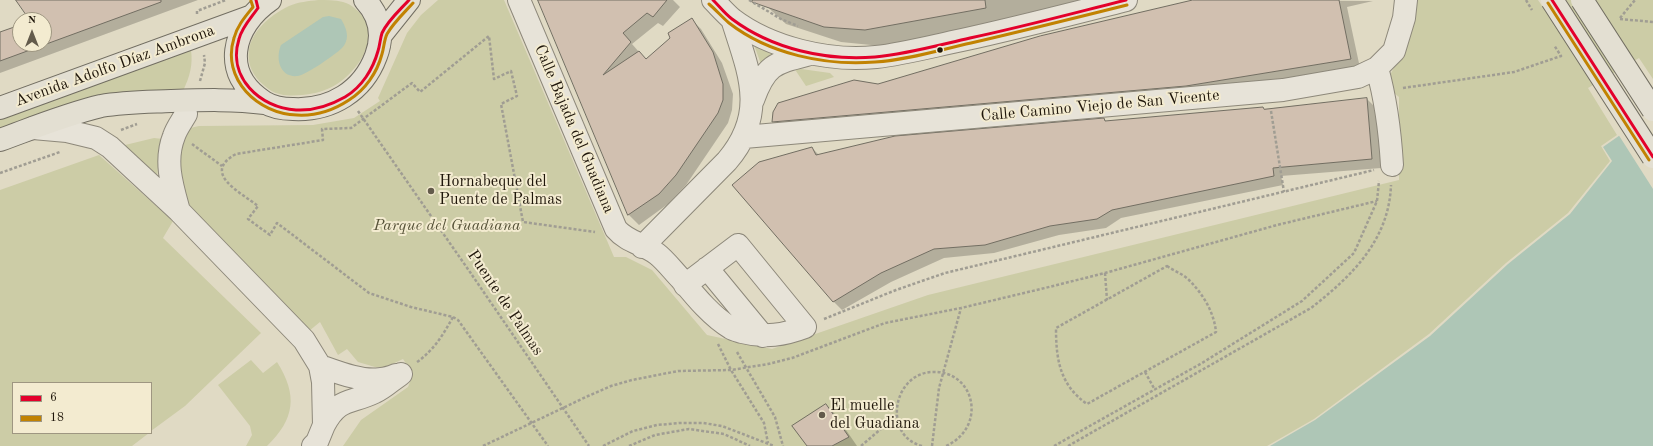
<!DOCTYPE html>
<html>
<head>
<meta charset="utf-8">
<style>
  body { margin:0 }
  #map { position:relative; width:1653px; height:446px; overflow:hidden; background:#e0dac4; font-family:"Old Standard TT",serif }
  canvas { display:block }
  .legend { position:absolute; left:12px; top:382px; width:140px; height:52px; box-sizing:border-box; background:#f3ebd0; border:1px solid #9e9681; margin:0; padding:5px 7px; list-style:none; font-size:12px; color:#1f160a }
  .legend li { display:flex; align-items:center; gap:8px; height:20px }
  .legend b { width:20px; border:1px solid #9e9681 }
  .north { position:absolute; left:12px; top:12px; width:40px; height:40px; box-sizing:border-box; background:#f3ebd0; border:1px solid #9e9681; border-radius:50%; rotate:0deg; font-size:11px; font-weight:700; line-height:16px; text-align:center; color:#1f160a }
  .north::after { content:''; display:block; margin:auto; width:14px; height:18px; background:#635b4b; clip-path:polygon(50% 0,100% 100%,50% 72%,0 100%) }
</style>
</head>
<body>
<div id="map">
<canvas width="1653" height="446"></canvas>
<ul class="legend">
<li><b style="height:5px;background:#e4002b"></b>6</li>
<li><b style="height:5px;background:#c18202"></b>18</li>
</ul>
<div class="north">N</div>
</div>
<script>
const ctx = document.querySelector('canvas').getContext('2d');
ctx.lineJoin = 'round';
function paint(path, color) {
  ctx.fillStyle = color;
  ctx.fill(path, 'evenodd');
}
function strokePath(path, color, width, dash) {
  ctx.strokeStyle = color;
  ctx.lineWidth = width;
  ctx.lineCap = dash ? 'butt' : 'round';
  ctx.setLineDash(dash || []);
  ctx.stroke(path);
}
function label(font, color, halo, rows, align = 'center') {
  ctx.font = font + ' "Old Standard TT",serif';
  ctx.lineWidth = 4;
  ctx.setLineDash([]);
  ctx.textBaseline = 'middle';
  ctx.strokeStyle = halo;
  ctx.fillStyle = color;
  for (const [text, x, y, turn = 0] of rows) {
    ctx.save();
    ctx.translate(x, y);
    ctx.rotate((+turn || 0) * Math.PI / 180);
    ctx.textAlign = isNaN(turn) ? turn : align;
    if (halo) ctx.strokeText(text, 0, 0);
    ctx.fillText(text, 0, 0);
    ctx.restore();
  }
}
const green = new Path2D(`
  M318,0C326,0 335,0 343,2C351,4 359,11 364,18C378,42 357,71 337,84C326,91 314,94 302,95C291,96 279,96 270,90C260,83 251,74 249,61C245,36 268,16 289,6C298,2 309,1 318,0Z
  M438,0H504L614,257H626L652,270L707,335L772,349L928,295L1399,180V97L1394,93L1389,77L1408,41L1413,0H1538L1547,13L1567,0H1653V79L1639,58L1588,88L1617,135L1601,146L1610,161L1568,213L1506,263L1429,334L1314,419L1267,446H343L361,420L408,387L413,374L403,359L386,367H375L358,362L347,349L338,355L320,322L309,331L189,207L175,161L186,129L199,126L313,125L354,118L380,101L378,98L407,33L421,15Z
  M753,42L779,56L762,67Z
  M191,50C193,65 190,76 183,91L0,129V118Z
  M794,68L830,73L834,77L806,86Z
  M154,138L163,139L159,150L157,181L121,146Z
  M99,155L173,221L163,238L261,333L185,406L151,431V383H13V433H149L132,446H0V190Z
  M251,360L263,373L277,362C298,395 295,419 267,446H246L252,435L250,426L218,385Z`);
const water = new Path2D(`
  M329,16L341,19C344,24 347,30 347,36C347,40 345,45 342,48C336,54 306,75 298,76C280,78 275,59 281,45L323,17Z
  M1653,112V446H1270L1315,420L1430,336L1508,264L1570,214L1612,161L1603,147Z`);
const pier = new Path2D(`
  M1653,110V189L1618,134Z`);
const shadow = new Path2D(`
  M17,0H198L0,73V33L20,26V44H44V20H31Z
  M539,0H673L680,7L663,26L658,23L632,44L646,60L691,19L701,29L722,63L733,94L732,110L728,123L686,185L668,204L639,225L629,215Z
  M760,0H1087L984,27L881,46L841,42L786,24Z
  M1197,0L1373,1L1347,7L1360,68L1196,94L782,131L773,122L878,85Z
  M1367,99L1376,108L1381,168L1281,176L1283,185L1121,218L1106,228L1059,235L994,253L944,258L891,282L842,310L833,301L812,148L819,155L1104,119L1107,122L1263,108L1265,110Z
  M826,405L835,414L857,446H808Z`);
const building = new Path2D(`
  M16,0H161V2L0,61V32L20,25V44H44V20H30Z
  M538,0H667L653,17L647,13L623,33L631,42L603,75L639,51L646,59L670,38L668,33L692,18L713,52L723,84V100L718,113L676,175L659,194L628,215Z
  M753,0H985L986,8L865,30L824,27L752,2Z
  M1193,0H1339L1351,59L1186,86L772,122L773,112L778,103L854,80L878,84L1040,36Z
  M1367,98L1372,159L1273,168L1274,176L1112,210L1097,219L1050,226L985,245L934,249L881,273L833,302L732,185L759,162L812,147L816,155L895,136L1104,118L1105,121L1263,107L1264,109Z
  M826,404L849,437L832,446H807L792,426Z`);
const path = new Path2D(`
  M749,0L781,19L798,26
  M1526,0L1532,10
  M197,14V11L226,0
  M1620,18L1635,0
  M1620,19L1653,22
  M200,81L205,63L204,55
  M1403,88L1514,72L1561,56L1554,45
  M358,111L472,275
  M1271,111L1284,192
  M121,130L137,124
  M192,144L222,166
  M0,173L60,152
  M1167,266C1174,271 1183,274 1189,280C1203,294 1214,312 1216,332L1087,404C1060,385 1056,360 1056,328Z
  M1105,273L1107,300
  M453,317L458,320L548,446
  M824,319L896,290L945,273L1374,170
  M718,344L731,370L764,423L768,443
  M737,352L775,417L783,446
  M417,362C434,350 443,335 453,317L411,307L369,293L277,223L270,235L248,219L258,206C240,192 201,173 236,154L323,140L322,129L351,128L412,83L420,92L489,36L494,79L511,71L517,96L501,104L523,222L595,232
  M1145,372L1155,390
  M483,446L588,396L611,386L632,380L678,371L731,370L768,364L792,358L885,323L961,308L1045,288L1105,273L1277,225L1377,201
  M603,446L633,431L657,425L680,423H703L722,426L774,446
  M629,446L655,435L689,429L724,434L750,446
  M861,446L896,416
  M922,446C883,436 892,375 931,372C975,369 988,427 946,446
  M932,446L939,388L961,308
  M1054,446L1202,363L1302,301L1354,253L1377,201L1379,181
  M1068,446L1311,308C1352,276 1389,240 1391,185`);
const minor = new Path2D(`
  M519,0L616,229C627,242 644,244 657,254C666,261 673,271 681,279C695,296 712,317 731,328C734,330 739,331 742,332C765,338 784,335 805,327L738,245L685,285
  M713,0C719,6 726,14 732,19C770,48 829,62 876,57C904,54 933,46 962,40C1017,28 1071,14 1126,0
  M1377,68C1386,100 1390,132 1392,165
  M753,100C766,64 775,63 810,54
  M33,128L67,131L96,138L110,147L179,211L304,340L320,366L323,382L324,425L317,442L313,446
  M744,137L1283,90L1358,77L1377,68L1394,51L1404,18L1406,0
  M179,211C172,186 164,161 174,136C176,129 182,121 186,114
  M642,247L727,161C768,113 749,73 732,19
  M707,268L763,336
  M320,366C337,372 362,382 380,379C385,379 391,377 396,375
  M324,425C339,397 350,404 375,392C384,388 392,380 401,374`);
const highway = new Path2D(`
  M270,0C232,26 220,74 264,102C272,107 284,109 293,109C331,111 363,91 376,56C384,35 380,16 365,0
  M381,35L409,0
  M0,108L252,16
  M0,140C33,128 67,114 101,106C124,102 148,102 171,101C203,100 234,99 265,103`);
const pathBridge = new Path2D(`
  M472,275L589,446`);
const majorBridge = new Path2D(`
  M1552,0L1653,157
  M1582,0L1653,110`);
const bus1 = new Path2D(`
  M256,0L258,8C251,18 242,27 239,39C227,77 260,108 296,110C313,111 331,105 345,97C362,87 373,69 378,51C380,45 380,39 382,33C388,20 400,10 409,0
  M713,0C719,6 725,14 732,19C772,49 826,61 875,57C907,54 939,45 970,38C1022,27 1074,13 1126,0
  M1552,0L1653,157`);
const bus2 = new Path2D(`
  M251,1L253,7C245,17 237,26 234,38C221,79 258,114 297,115C315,116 334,110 349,100C365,90 377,73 382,54C384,48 384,40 387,34C394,22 404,13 413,3
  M1548,3L1649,160
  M709,4C716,10 722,17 729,23C769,54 825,66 875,62C907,60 939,50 971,43C1023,31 1075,18 1127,5`);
const markers = [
  [940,50,3.5,"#1f160a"],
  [431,191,4,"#635b4b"],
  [822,415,4,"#635b4b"]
];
const streetNames = [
  ["Avenida Adolfo Díaz Ambrona",115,66,-20],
  ["Calle Camino Viejo de San Vicente",1100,106,-5],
  ["Calle Bajada del Guadiana",574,129,67],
  ["Puente de Palmas",505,303,56]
];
const poiNames = [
  ["Hornabeque del",439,182],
  ["Puente de Palmas",439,200],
  ["El muelle",830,406],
  ["del Guadiana",830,424]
];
const parkNames = [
  ["Parque del Guadiana",447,226]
];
paint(green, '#cccca6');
paint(water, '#aec6b6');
paint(pier, '#e0dac4');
paint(shadow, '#0003');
paint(building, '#d1c0b0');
strokePath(building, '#726e62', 1);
strokePath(minor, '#8d887a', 24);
strokePath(highway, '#726e62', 24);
strokePath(path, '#a09d93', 2.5, [3, 2]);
strokePath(minor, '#e7e3d8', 22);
strokePath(highway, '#e3dfd2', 22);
strokePath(majorBridge, '#726e62', 24, []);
strokePath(pathBridge, '#a09d93', 2.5, [3, 2]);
strokePath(majorBridge, '#e3dfd2', 22);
strokePath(bus1, '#e4002b', 3);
strokePath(bus2, '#c18202', 3);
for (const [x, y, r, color] of markers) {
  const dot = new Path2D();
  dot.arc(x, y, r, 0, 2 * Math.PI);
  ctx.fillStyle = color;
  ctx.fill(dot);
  strokePath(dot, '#f3ebd0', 1.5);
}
label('16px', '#1f160a', '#f3ebd0', streetNames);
label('16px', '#1f160a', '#f3ebd0', poiNames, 'left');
label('italic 16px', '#565238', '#f3ebd0', parkNames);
</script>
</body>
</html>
